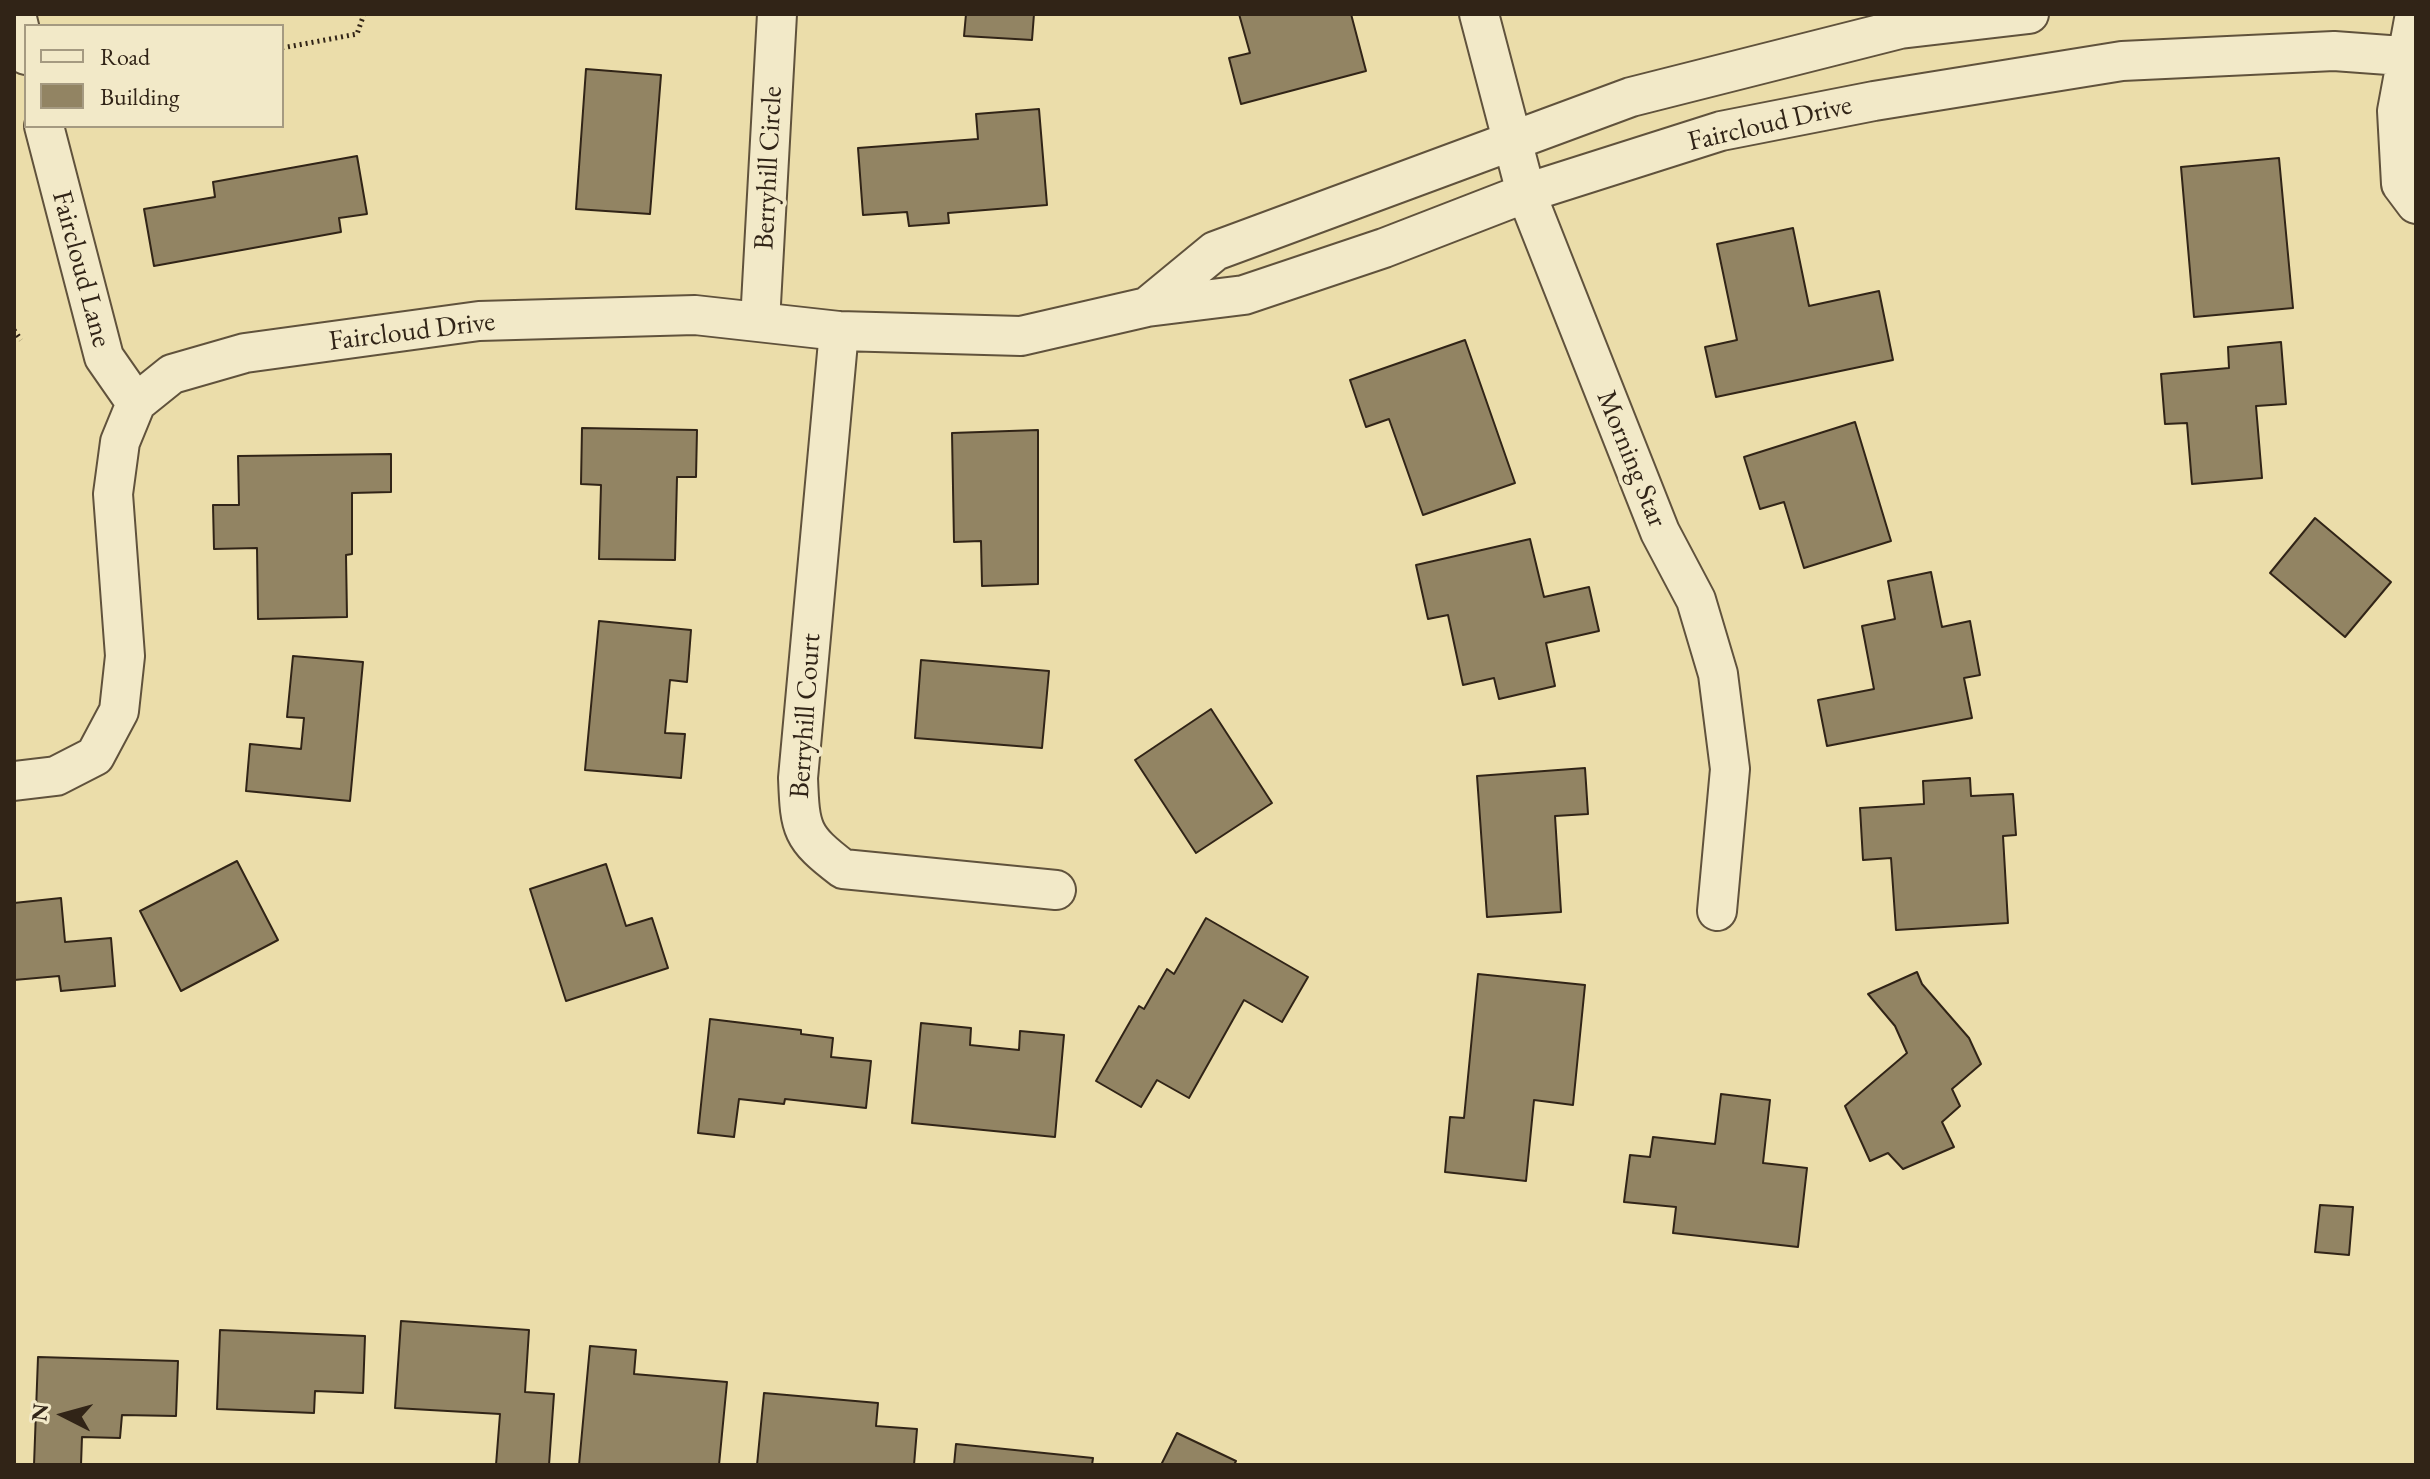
<!DOCTYPE html>
<html>
<head>
<meta charset="utf-8">
<style>
  body { margin:0 }
  #map { position:relative; width:2430px; height:1479px; overflow:hidden; background:#ebddaa; font-family:"EB Garamond",serif }
  canvas { display:block }
  .frame { position:absolute; inset:0; border:16px solid #312417; pointer-events:none }
  .legend { position:absolute; left:24px; top:24px; width:260px; height:104px; box-sizing:border-box; background:#f2e9c8; border:2px solid #a59a81; margin:0; padding:10px 14px; list-style:none; font-size:24px; color:#312417 }
  .legend li { display:flex; align-items:center; gap:16px; height:40px }
  .legend b { width:40px; border:2px solid #a59a81 }
  .north { position:absolute; left:24px; top:1375px; width:80px; height:80px; -webkit-text-stroke:6px #f2e9c8; paint-order:stroke; rotate:276deg; font-size:22px; font-weight:700; line-height:32px; text-align:center; color:#312417 }
  .north::after { content:''; display:block; margin:auto; width:28px; height:36px; background:#312417; clip-path:polygon(50% 0,100% 100%,50% 72%,0 100%) }
</style>
</head>
<body>
<div id="map">
<canvas width="2430" height="1479"></canvas>
<div class="frame"></div>
<ul class="legend">
<li><b style="height:10px;background:#f2e9c8"></b>Road</li>
<li><b style="height:22px;background:#928463"></b>Building</li>
</ul>
<div class="north">N</div>
</div>
<script>
const ctx = document.querySelector('canvas').getContext('2d');
ctx.lineJoin = 'round';
function paint(path, color) {
  ctx.fillStyle = color;
  ctx.fill(path, 'evenodd');
}
function strokePath(path, color, width, dash) {
  ctx.strokeStyle = color;
  ctx.lineWidth = width;
  ctx.lineCap = dash ? 'butt' : 'round';
  ctx.setLineDash(dash || []);
  ctx.stroke(path);
}
function label(font, color, halo, rows, align = 'center') {
  ctx.font = font + ' "EB Garamond",serif';
  ctx.lineWidth = 8;
  ctx.setLineDash([]);
  ctx.textBaseline = 'middle';
  ctx.strokeStyle = halo;
  ctx.fillStyle = color;
  for (const [text, x, y, turn = 0] of rows) {
    ctx.save();
    ctx.translate(x, y);
    ctx.rotate((+turn || 0) * Math.PI / 180);
    ctx.textAlign = isNaN(turn) ? turn : align;
    if (halo) ctx.strokeText(text, 0, 0);
    ctx.fillText(text, 0, 0);
    ctx.restore();
  }
}
const building = new Path2D(`
  M966,14H1034L1032,40L964,36Z
  M1239,14H1351L1366,71L1241,104L1229,58L1250,53Z
  M586,69L661,75L650,214L576,209Z
  M1039,109L1047,205L948,213L949,223L909,226L907,212L863,215L858,148L978,139L976,114Z
  M357,156L367,214L339,218L341,232L154,266L144,209L215,197L213,182Z
  M2279,158L2293,308L2194,317L2181,167Z
  M1793,228L1809,306L1879,291L1893,360L1716,397L1705,347L1737,340L1717,244Z
  M1465,340L1515,483L1423,515L1389,419L1366,427L1350,380Z
  M2281,342L2286,404L2256,406L2262,478L2192,484L2187,423L2165,424L2161,374L2229,368L2228,347Z
  M1855,422L1891,541L1804,568L1784,502L1760,509L1744,457Z
  M582,428L697,430L696,477H677L675,560L599,559L601,485L581,484Z
  M1038,430V584L982,586L981,541L954,542L952,433Z
  M391,454V492L352,493V554L346,555L347,617L258,619L257,548L214,549L213,505H239L238,456Z
  M2315,518L2391,582L2345,637L2270,573Z
  M1530,539L1544,597L1589,587L1599,631L1546,643L1555,686L1499,699L1494,678L1463,685L1448,615L1428,619L1416,565Z
  M1931,572L1942,627L1970,621L1980,675L1964,678L1972,718L1827,746L1818,700L1874,689L1862,626L1895,619L1888,581Z
  M599,621L691,630L687,682L670,680L665,733L685,734L681,778L585,770Z
  M293,656L363,662L350,801L246,791L250,744L301,749L304,718L287,717Z
  M921,660L1049,671L1042,748L915,738Z
  M1211,709L1272,803L1196,853L1135,760Z
  M1585,768L1588,814L1555,816L1561,912L1487,917L1477,776Z
  M1970,778L1971,796L2013,794L2016,835L2003,836L2008,923L1896,930L1891,858L1863,860L1860,808L1924,804L1923,781Z
  M237,861L278,940L181,991L140,911Z
  M606,864L626,926L652,918L668,968L566,1001L530,889Z
  M61,898L65,942L111,938L115,986L61,991L59,976L14,980V903Z
  M1206,918L1308,977L1282,1022L1244,1000L1189,1098L1157,1080L1141,1107L1096,1081L1139,1006L1144,1009L1167,969L1174,974Z
  M1917,972L1922,984L1969,1038L1981,1064L1952,1089L1960,1106L1942,1122L1954,1147L1903,1169L1888,1153L1870,1161L1845,1106L1907,1053L1895,1026L1868,994Z
  M1478,974L1585,985L1573,1105L1534,1100L1526,1181L1445,1172L1450,1117L1464,1118Z
  M710,1019L801,1030V1034L833,1038L831,1057L871,1061L866,1108L785,1099L784,1104L739,1099L734,1137L698,1133Z
  M921,1023L971,1028L970,1045L1019,1050L1020,1031L1064,1035L1055,1137L912,1123Z
  M1721,1094L1770,1100L1763,1163L1807,1168L1798,1247L1673,1233L1676,1207L1624,1202L1630,1155L1650,1157L1653,1137L1715,1144Z
  M2320,1205L2353,1207L2349,1255L2315,1252Z
  M401,1321L529,1330L525,1392L554,1394L549,1465H496L500,1414L395,1408Z
  M220,1330L365,1336L363,1393L315,1391L314,1413L217,1409Z
  M590,1346L636,1350L634,1374L727,1382L719,1465H579Z
  M38,1357L178,1361L176,1416L122,1415L120,1438L82,1437L81,1465H34Z
  M764,1393L878,1403L876,1426L917,1429L914,1465H757Z
  M1177,1433L1236,1461L1234,1465H1161Z
  M956,1444L1093,1458L1092,1465H954Z`);
const path = new Path2D(`
  M282,48L357,34L364,14
  M14,330L21,340`);
const minor = new Path2D(`
  M16,14L26,55
  M1479,14L1526,193L1660,532L1696,600L1718,674L1730,769L1717,911
  M2415,14L2397,111L2401,184L2416,204
  M44,126L104,357L136,403
  M1147,307L1215,251L1631,97L1900,29L2029,14
  M760,322L777,14
  M839,331L798,778C800,830 801,837 843,869L1056,890
  M14,781L56,776L95,756L119,711L125,656L113,494L120,442L136,403L172,374L245,353L479,321L695,315L839,331L1021,336L1147,307L1244,295L1384,248L1526,193L1721,131L1874,101L2122,61L2334,51L2416,57`);
const streetNames = [
  ["Faircloud Drive",1770,124,-13],
  ["Berryhill Circle",769,168,-87],
  ["Faircloud Lane",81,269,75],
  ["Faircloud Drive",412,332,-7],
  ["Morning Star",1631,459,68],
  ["Berryhill Court",806,716,-86]
];
paint(building, '#928463');
strokePath(building, '#312417', 2);
strokePath(minor, '#60523c', 42);
strokePath(path, '#312417', 5, [2, 4]);
strokePath(minor, '#f2e9c8', 38);
label('28px', '#312417', '#f2e9c8', streetNames);
</script>
</body>
</html>
